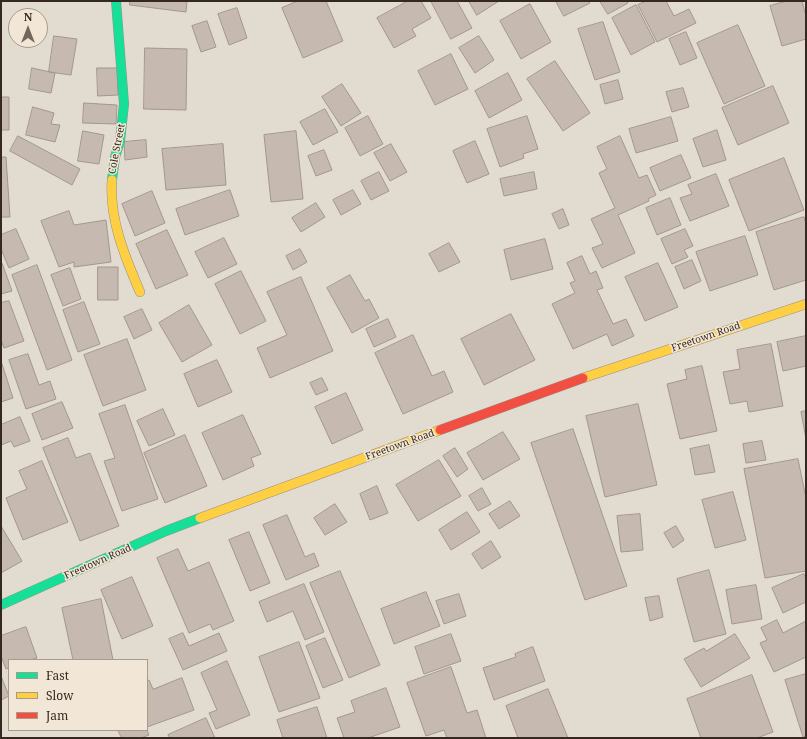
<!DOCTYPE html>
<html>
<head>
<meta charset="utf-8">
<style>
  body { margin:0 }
  #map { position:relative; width:807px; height:739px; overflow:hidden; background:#e2dbcf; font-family:"Noto Serif",serif }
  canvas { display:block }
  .frame { position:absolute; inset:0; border:2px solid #352820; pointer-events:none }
  .legend { position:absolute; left:8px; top:659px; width:140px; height:72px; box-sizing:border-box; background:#f2e7d6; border:1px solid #a69b8d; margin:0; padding:5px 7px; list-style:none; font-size:12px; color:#352820 }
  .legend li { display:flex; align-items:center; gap:8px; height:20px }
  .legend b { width:20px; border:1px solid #a69b8d }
  .north { position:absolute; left:8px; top:8px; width:40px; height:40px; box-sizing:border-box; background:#f2e7d6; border:1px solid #a69b8d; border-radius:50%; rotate:0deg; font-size:11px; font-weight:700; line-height:16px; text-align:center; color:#352820 }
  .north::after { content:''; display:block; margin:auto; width:14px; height:18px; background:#72675d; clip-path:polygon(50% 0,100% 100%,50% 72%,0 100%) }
</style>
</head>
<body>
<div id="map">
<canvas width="807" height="739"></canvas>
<div class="frame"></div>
<ul class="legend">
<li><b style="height:5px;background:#16e098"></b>Fast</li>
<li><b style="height:5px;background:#ffcf43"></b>Slow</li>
<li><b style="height:5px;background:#f24e42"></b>Jam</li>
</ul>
<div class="north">N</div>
</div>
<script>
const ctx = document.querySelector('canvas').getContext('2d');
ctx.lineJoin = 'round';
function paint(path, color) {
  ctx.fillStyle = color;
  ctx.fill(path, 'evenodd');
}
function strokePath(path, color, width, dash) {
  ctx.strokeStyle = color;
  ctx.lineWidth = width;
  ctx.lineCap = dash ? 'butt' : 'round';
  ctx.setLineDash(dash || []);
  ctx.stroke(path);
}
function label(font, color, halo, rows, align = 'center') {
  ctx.font = font + ' "Noto Serif",serif';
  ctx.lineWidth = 3;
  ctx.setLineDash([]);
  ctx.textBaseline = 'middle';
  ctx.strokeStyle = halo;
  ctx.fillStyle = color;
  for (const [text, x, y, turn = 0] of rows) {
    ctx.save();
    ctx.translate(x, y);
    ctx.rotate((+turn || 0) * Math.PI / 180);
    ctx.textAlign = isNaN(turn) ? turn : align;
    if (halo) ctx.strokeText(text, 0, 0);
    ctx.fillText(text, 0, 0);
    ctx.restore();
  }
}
const building = new Path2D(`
  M130,1H187L186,12L130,5Z
  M298,1H326L343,41L303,58L282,8Z
  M408,1H421L431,18L412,29L416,36L394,48L377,18Z
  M431,1H457L472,28L451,39Z
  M469,1H499L477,15Z
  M556,1H588L590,3L564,16Z
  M600,1H627L628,3L608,14Z
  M646,1H666L674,16L689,9L696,23L657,42L638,5Z
  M787,1H802L806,16V39L782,46L770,6Z
  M530,4L551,42L521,59L500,21Z
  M636,5L655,42L631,55L612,18Z
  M237,8L247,38L229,45L218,14Z
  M207,21L216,47L201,52L192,26Z
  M603,22L620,72L595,80L578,29Z
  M738,25L765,86L724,104L697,43Z
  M686,32L697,58L680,65L669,39Z
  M54,36L77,39L71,75L49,72Z
  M479,36L494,60L475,73L459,48Z
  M145,48L187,49L186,110L144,109Z
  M451,54L468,89L435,105L418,71Z
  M555,61L590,113L563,131L527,79Z
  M32,68L55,73L51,93L29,89Z
  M97,68H117L118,95L98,96Z
  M508,73L522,100L489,118L475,91Z
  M618,80L623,99L605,104L600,85Z
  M342,84L361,113L341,126L322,97Z
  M773,86L789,123L738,145L722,108Z
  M683,88L689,107L672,112L666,92Z
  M1,97H9V130H1Z
  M84,103L117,105L116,124L83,123Z
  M33,107L54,113L51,124L60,125L55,142L26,135Z
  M325,109L338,132L313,145L300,122Z
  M368,116L383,144L360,156L345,128Z
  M527,116L538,149L523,154L524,158L500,167L487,129Z
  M671,117L678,141L636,153L629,129Z
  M717,130L726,160L703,167L693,139Z
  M83,131L104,135L99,164L78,161Z
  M296,131L303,199L271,202L264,135Z
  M18,136L80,169L72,185L10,151Z
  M620,136L639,178L647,175L656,195L648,199L649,201L618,215L635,253L602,268L592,248L603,244L591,219L615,208L599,173L607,169L597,147Z
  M146,140L147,157L125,160L124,142Z
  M475,141L489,174L467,183L453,151Z
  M223,144L226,185L166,190L162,149Z
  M391,144L407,172L390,181L374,153Z
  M324,150L332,170L316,176L308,156Z
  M681,155L691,178L660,191L650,168Z
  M1,157H6L10,217H1Z
  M784,158L804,210L749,231L729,180Z
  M379,172L389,191L371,200L361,181Z
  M534,172L537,189L504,196L500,179Z
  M716,174L729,206L690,221L680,198L692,194L688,185Z
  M230,190L239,216L185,235L176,209Z
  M353,190L361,204L341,215L333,200Z
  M152,191L165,223L135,236L122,204Z
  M670,198L681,225L657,235L646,208Z
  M316,203L325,217L301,232L292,218Z
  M563,209L569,225L559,229L552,214Z
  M69,211L74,225L106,220L111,262L74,267V262L59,267L41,221Z
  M804,217L806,224V280L774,290L756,232Z
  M16,229L29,259L9,268L1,249V235Z
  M685,229L693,246L684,250L688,257L672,264L661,239Z
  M167,230L188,275L156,289L136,244Z
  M745,236L758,275L710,291L696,252Z
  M224,238L237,264L208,278L195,252Z
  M545,239L553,269L511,280L504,250Z
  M449,243L460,262L439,272L429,254Z
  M300,249L307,262L293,270L286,256Z
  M582,256L590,274L596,271L603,288L597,290L613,324L626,319L634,336L612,346L607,334L573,349L552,304L575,293L570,283L575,281L567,263Z
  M692,260L701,281L684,289L675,267Z
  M1,263H2L12,291L1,294Z
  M658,263L678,307L645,321L625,277Z
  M37,265L72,360L47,370L12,275Z
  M98,267H118V300H98Z
  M70,268L81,299L63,306L51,275Z
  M241,271L266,321L240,334L215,284Z
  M350,275L365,301L369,299L379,318L352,333L327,288Z
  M301,277L333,351L270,378L257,348L287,335L267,292Z
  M9,301L24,341L4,348L1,340V303Z
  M84,302L100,344L78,352L63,310Z
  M189,305L212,345L182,362L159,323Z
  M142,309L152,330L134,339L124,317Z
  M511,314L535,360L484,385L461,339Z
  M388,319L396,337L374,347L366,329Z
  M413,335L432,376L444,371L453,392L403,414L375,353Z
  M806,336V366L783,371L777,342Z
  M127,339L146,390L103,406L84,355Z
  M771,344L783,406L749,412L747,401L730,404L723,372L740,369L737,350Z
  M28,354L39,385L50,381L56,399L26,409L9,360Z
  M217,360L232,392L198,407L184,374Z
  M1,361L13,398L1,402Z
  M702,366L717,431L680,439L667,384L687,379L685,370Z
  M322,378L328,390L316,395L310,383Z
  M346,393L363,430L332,444L315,407Z
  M62,402L73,428L42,440L32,414Z
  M638,404L657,485L605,497L586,416Z
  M125,405L158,499L122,511L104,461L115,458L99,414Z
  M163,409L175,435L149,446L137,421Z
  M806,411V439L801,412Z
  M243,415L261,454L251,458L254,466L223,480L202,433Z
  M20,417L30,441L14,447L11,441L1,445V425Z
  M573,429L627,586L585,600L531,443Z
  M503,432L520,459L483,480L467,453Z
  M185,435L207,486L165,503L144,453Z
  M68,438L76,458L90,453L119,526L80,541L43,448Z
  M762,441L766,460L746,463L743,444Z
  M709,445L715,472L695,475L690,449Z
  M455,448L468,469L457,477L443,456Z
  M798,459L806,498V571L765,578L744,469Z
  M439,460L461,496L418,521L396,485Z
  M42,461L68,522L23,540L6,498L27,489L19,471Z
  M377,486L388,513L370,520L360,494Z
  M482,488L491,504L478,511L469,496Z
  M733,492L746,540L715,548L702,500Z
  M510,501L520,516L499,529L489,514Z
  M335,504L347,522L325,535L314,518Z
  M467,512L480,532L451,550L439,530Z
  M640,514L643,550L621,552L617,516Z
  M287,515L305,557L314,553L319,566L286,580L263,525Z
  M1,526L22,561L1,573Z
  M676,526L684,540L673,548L664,533Z
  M249,532L270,583L250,591L229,540Z
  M491,541L501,557L482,569L472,554Z
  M178,549L188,571L209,562L234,621L213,630L210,624L189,633L157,558Z
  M709,570L726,634L694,642L677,579Z
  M340,571L380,665L349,678L310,583Z
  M804,574L806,579V602L783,613L772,588Z
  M132,577L153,626L122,639L101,590Z
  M304,584L324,632L305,640L293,611L267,622L259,602Z
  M756,585L762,619L732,624L726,590Z
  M426,592L440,626L394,644L381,609Z
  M459,594L466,616L444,624L436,601Z
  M659,596L663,617L650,621L645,598Z
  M101,599L113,660H73L62,608Z
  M777,620L783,633L806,621V657L774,672L760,643L767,640L761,628Z
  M26,627L37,658L30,660H9V668L6,669L1,656V636Z
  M183,633L189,646L219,633L227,651L183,670L169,639Z
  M451,634L461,661L424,674L415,647Z
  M735,634L750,658L701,687L684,659L704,648L706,651Z
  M325,638L343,680L323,688L306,646Z
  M299,642L320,698L279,712L259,657Z
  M533,647L545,681L494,700L483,668L516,657L515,654Z
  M227,661L250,715L216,729L209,713L217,710L201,673Z
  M451,667L467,713L477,710L486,738H447L444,730L426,736L407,683Z
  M806,674V736L803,737L785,680Z
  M752,675L773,732L757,738H701L687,699Z
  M1,676L9,696L1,700Z
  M182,678L194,710L147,727V681L149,680L153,689Z
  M386,688L400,727L368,738H344L337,718L355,712L351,701Z
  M548,689L568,738H518L506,706Z
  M317,707L327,738H283L277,720Z
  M206,718L215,738H170L168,735Z
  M118,730H147L149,735L141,738H122Z`);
const fast = new Path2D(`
  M112,180L115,157L120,141L124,104L116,1
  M1,605L166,531L200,518`);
const slow = new Path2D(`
  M112,180C109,219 125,257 140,292
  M583,378L806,304
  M200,518L440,430`);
const jam = new Path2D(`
  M440,430L583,378`);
const streetNames = [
  ["Cole Street",117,149,-79],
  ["Freetown Road",706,337,-19],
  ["Freetown Road",400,445,-20],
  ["Freetown Road",98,562,-24]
];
paint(building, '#c5b9b0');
strokePath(building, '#a2978e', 1);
strokePath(fast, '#979088', 10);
strokePath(slow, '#979088', 10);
strokePath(jam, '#979088', 10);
strokePath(fast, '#16e098', 9);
strokePath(slow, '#ffcf43', 9);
strokePath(jam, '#f24e42', 9);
label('10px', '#352820', '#f2e7d6', streetNames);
</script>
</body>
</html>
